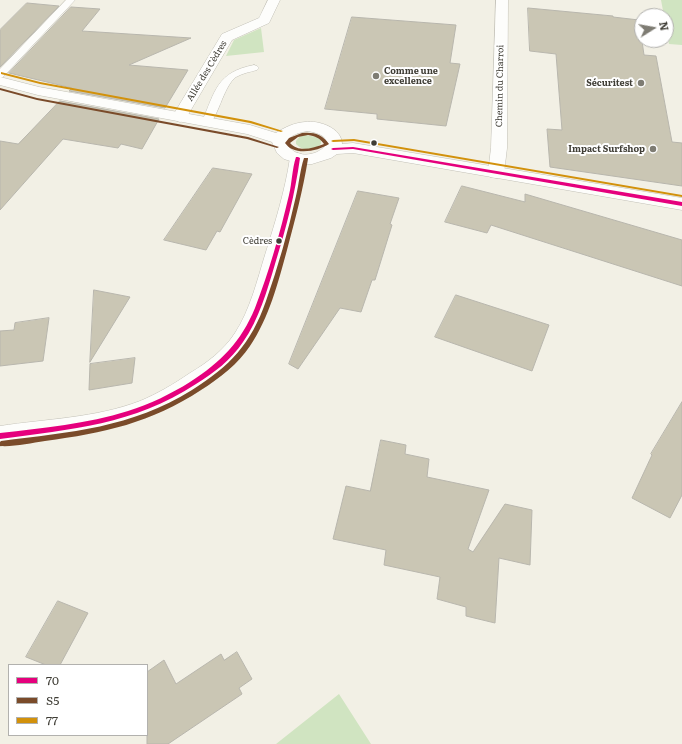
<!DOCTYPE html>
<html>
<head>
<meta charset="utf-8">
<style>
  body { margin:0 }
  #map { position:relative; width:682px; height:744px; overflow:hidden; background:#f2f0e5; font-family:Literata,serif }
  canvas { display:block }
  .legend { position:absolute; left:8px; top:664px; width:140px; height:72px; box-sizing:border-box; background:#fff; border:1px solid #b2b1ae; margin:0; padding:5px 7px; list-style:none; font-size:12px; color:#3f3d35 }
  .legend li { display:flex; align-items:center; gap:8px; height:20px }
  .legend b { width:20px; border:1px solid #b2b1ae }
  .north { position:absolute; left:634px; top:8px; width:40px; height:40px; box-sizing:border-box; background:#fff; border:1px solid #b2b1ae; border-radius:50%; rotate:79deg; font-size:11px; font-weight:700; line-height:16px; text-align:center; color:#3f3d35 }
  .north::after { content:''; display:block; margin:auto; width:14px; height:18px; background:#7e7c73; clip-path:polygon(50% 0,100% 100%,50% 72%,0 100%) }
</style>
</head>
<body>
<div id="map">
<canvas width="682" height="744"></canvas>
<ul class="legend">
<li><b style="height:5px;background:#e5007d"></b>70</li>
<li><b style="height:5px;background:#7a4b2a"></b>S5</li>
<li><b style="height:5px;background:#d2910b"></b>77</li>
</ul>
<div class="north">N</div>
</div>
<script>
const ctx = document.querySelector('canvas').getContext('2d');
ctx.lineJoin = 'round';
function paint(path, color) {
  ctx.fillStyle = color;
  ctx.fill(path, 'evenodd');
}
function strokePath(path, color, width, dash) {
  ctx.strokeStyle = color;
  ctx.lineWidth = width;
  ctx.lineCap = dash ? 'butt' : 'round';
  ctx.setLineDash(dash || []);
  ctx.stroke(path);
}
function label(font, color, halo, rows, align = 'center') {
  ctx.font = font + ' Literata,serif';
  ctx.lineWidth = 4;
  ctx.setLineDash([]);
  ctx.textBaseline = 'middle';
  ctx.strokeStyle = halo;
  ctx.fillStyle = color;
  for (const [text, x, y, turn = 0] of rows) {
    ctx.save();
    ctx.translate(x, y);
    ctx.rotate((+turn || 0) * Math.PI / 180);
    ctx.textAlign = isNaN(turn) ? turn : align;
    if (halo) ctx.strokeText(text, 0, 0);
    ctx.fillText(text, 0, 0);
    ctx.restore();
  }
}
const green = new Path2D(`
  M661,0H682V45L669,44L666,28V16H664Z
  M261,28L264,52L226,56L234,40Z
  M305,135L317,137L321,140V144C314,151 303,152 296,144V141L299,137Z
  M339,694L371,744H276Z`);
const building = new Path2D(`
  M27,3L59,6L0,67V30Z
  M71,7L100,9L82,31L191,38L129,65L188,70L165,108L69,91L72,88L9,73Z
  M528,8L613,16V17L639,20L644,55L656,56L672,142L682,143V186L550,167L547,129L562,130L556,54L530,51Z
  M352,17L456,25L450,63L460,64L446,126L377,119V114L325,109Z
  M60,101L159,119L142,149L121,144L118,148L63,139L0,210V141L18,144Z
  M213,168L252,174L220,232L217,231L206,250L164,240Z
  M462,186L525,202V194L682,240V286L491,225L487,233L445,222Z
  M358,191L399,198L390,224L392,225L375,280H372L361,312L340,308L298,369L289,364Z
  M94,290L130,297L90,362Z
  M456,295L549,325L532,371L435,337Z
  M49,318L43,361L0,366V331L14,330L15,323Z
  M135,358L132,383L89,390L90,364Z
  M682,402V495L670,518L632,498L652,455L651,454Z
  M381,440L406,445L405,454L429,459L427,477L489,490L468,549L473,552L505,504L532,510L530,565L499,558L495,623L466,616V607L437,599L440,577L384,565L386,550L333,539L346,486L370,491Z
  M58,601L88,613L60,665H46L26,657Z
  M237,652L252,679L239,688L242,694L168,744H147V672L164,660L176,684L221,654L224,660Z`);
const lane = new Path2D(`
  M66,0H75L3,77L0,78V69Z
  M254,65L257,66L259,68L257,70C250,72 243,73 236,77C223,86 217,123 207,125L203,124L202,122C215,91 217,72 254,65Z`);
const street = new Path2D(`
  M268,0H280L269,23L232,40L185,120L180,122L175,120L172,117L222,34L259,18Z
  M496,0H508L507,148L504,173L502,177L496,178L490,177L488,173L491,148Z
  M298,153L304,155L306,158C302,191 293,224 284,256C275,287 266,321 247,348C236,364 221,376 205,387C139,430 75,435 0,446V426C46,419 96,418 140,401C157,394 174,384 190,373C207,363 224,350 235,333C250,310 257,281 265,255C275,223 285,191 290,158L292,155Z`);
const primary = new Path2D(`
  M0,77L39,87L250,125L276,133C285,127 294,123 305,122C319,120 342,128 342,144L353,143L682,198V210L353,153L337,154L331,158L312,164H300L284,159L277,153L272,142L247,134L38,95L0,85ZM307,131C355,138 300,172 287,143C290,134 299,133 307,131Z`);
const bus1 = new Path2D(`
  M353,147L682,202V206L353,149L333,150L331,149L333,148Z
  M296,157H298L300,158C295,194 286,229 275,264C267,291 259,319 243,342C231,360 214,373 196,384C133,425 72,429 0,439V433C43,428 87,424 128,411C150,404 171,394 190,382C221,362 241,342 255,308C269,272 280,233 289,195C292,183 292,169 296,157Z`);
const bus2 = new Path2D(`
  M0,88L37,98L248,137L279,147L277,148L247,139L37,100L0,90Z
  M302,133C314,132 322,134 329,144C320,150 303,154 292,149C289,148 287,145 285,143L289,138ZM308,135C315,136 320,138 324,144C313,148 299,153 290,143L298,137Z
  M304,158H308V159C303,190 295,220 287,250C278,283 269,318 250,346C238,364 220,378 201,390C151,423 104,433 45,441C31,443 14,447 0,446V442L1,441C71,432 131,428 192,390C230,366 251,344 266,301C278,267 288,232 296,196C299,184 300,170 304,158Z`);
const bus3 = new Path2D(`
  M1,72L40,82L251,121L283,131L281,132L250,123L40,84L1,74Z
  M354,139L682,195V197L354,141L333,142L331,141L333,140Z`);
const markers = [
  [376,76,4,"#7e7c73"],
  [641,83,4,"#7e7c73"],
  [374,143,3.5,"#3f3d35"],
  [653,149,4,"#7e7c73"],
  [279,241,3.5,"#3f3d35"]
];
const farStreetnames = [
  ["Allée des Cèdres",207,71,-59],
  ["Chemin du Charroi",500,86,-89]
];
const farPoinames = [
  ["Comme une",384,71,"left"],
  ["excellence",384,81,"left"],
  ["Sécuritest",633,83],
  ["Impact Surfshop",645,149]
];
const busNames = [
  ["Cèdres",272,241]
];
paint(green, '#d0e4c1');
paint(building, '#cac6b4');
strokePath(building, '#b8b6ad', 1);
strokePath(lane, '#c2c0b7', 1);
strokePath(street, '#c2c0b7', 1);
strokePath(primary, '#c2c0b7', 1);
paint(lane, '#fdfdfb');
paint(street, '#fdfdfb');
paint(primary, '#fdfdfb');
paint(bus1, '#e5007d');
paint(bus2, '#7a4b2a');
paint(bus3, '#d2910b');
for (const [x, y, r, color] of markers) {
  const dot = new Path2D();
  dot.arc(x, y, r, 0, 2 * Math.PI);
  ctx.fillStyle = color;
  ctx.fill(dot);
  strokePath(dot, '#fff', 1.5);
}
label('9px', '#3f3d35', '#fff', farStreetnames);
label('bold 9px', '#3f3d35', '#fff', farPoinames, 'right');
label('9px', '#3f3d35', '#fff', busNames, 'right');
</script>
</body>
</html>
